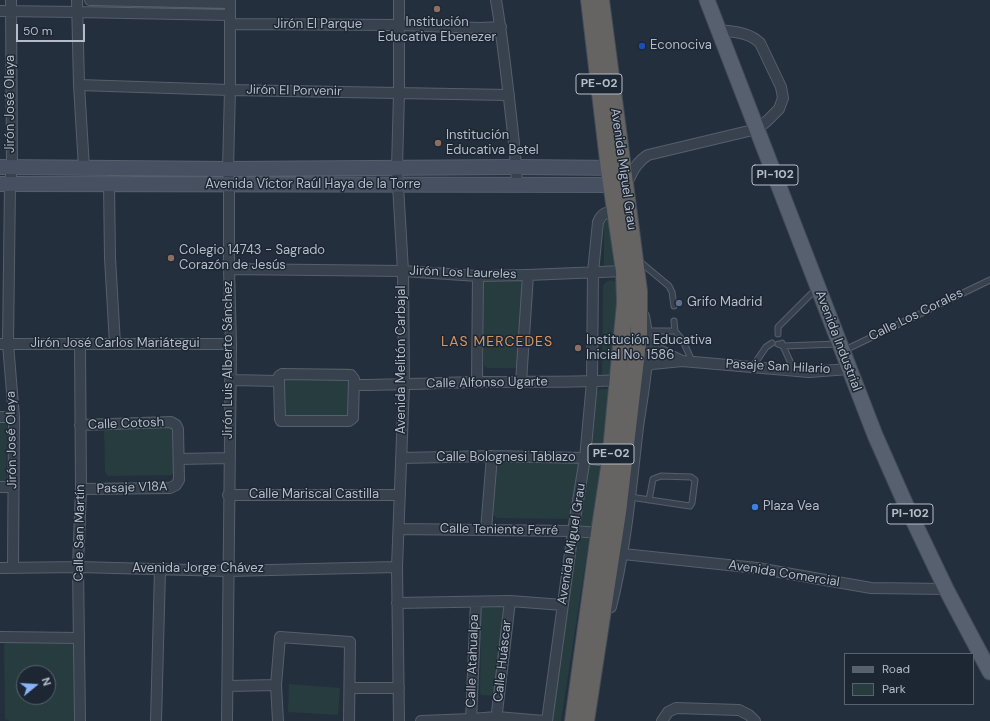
<!DOCTYPE html>
<html>
<head>
<meta charset="utf-8">
<style>
  body { margin:0 }
  #map { position:relative; width:990px; height:721px; overflow:hidden; background:#242f3e; font-family:"DM Sans",sans-serif }
  canvas { display:block }
  .legend { position:absolute; left:844px; top:653px; width:130px; height:52px; box-sizing:border-box; background:#1d2633; border:1px solid #59626f; margin:0; padding:5px 7px; list-style:none; font-size:12px; color:#b4bcc9 }
  .legend li { display:flex; align-items:center; gap:8px; height:20px }
  .legend b { width:20px; border:1px solid #59626f }
  .north { position:absolute; left:16px; top:665px; width:40px; height:40px; box-sizing:border-box; background:#1d2633; border:1px solid #59626f; border-radius:50%; rotate:72deg; font-size:11px; font-weight:700; line-height:16px; text-align:center; color:#b4bcc9 }
  .north::after { content:''; display:block; margin:auto; width:14px; height:18px; background:#8ab4f8; clip-path:polygon(50% 0,100% 100%,50% 72%,0 100%) }
  .scale { position:absolute; left:16px; top:24px; width:69px; height:18px; box-sizing:border-box; border:2px solid #b4bcc9; border-top:0; padding-left:5px; font-size:12px; line-height:14px; white-space:nowrap; color:#b4bcc9; -webkit-text-stroke:3px #1d2633; paint-order:stroke }
</style>
</head>
<body>
<div id="map">
<canvas width="990" height="721"></canvas>
<ul class="legend">
<li><b style="height:5px;background:#56606e"></b>Road</li>
<li><b style="height:11px;background:#263c3f"></b>Park</li>
</ul>
<div class="north">N</div>
<div class="scale">50 m</div>
</div>
<script>
const ctx = document.querySelector('canvas').getContext('2d');
ctx.lineJoin = 'round';
function paint(path, color) {
  ctx.fillStyle = color;
  ctx.fill(path, 'evenodd');
}
function strokePath(path, color, width, dash) {
  ctx.strokeStyle = color;
  ctx.lineWidth = width;
  ctx.lineCap = dash ? 'butt' : 'round';
  ctx.setLineDash(dash || []);
  ctx.stroke(path);
}
function label(font, color, halo, rows, align = 'center') {
  ctx.font = font + ' "DM Sans",sans-serif';
  ctx.lineWidth = 3;
  ctx.setLineDash([]);
  ctx.textBaseline = 'middle';
  ctx.strokeStyle = halo;
  ctx.fillStyle = color;
  for (const [text, x, y, turn = 0] of rows) {
    ctx.save();
    ctx.translate(x, y);
    ctx.rotate((+turn || 0) * Math.PI / 180);
    ctx.textAlign = isNaN(turn) ? turn : align;
    if (halo) ctx.strokeText(text, 0, 0);
    ctx.fillText(text, 0, 0);
    ctx.restore();
  }
}
const green = new Path2D(`
  M609,215L617,267L604,270V219Z
  M486,278L522,280L521,364L518,368H487L484,365L483,282Z
  M611,280L616,282L617,285L614,376H602L603,286L606,282Z
  M284,368H349V416H284Z
  M600,389H607L610,393L604,452L600,455L593,456L588,452L597,391Z
  M0,420H3L7,423L6,483H0Z
  M172,426L174,428V472L171,475L108,476L105,472L104,430L106,428Z
  M496,461H578L579,463L572,519L497,518L493,515Z
  M590,464C596,464 599,465 602,470L593,522L591,527H580L578,524L587,466Z
  M580,535L587,537L589,540L561,721H548L577,537Z
  M483,605L507,606L497,696L481,695L480,693L481,607Z
  M4,640L74,642V721H10L5,719ZM24,673H48V697H24Z
  M289,684L340,688L338,715L288,712Z`);
const service = new Path2D(`
  M639,261L669,286L672,292L674,306
  M646,331H675L674,321
  M675,331L683,341L692,361
  M778,334V327L816,289
  M782,343L783,346L838,344
  M778,344L783,346L794,370
  M843,351L990,280
  M753,366L766,347L772,343
  M630,497L690,506L692,503L695,480L691,477L661,476L653,479L649,500`);
const minor = new Path2D(`
  M11,0L12,167L10,184L8,344L14,417L13,568
  M77,0L79,85L84,168
  M90,0L230,3
  M496,0C502,35 506,71 510,107C513,133 516,158 517,184
  M0,11L77,12L230,15
  M230,24L400,25L480,28L501,27
  M79,85L230,90L509,95
  M109,184L110,258L115,344
  M626,185C632,173 636,162 648,155L757,129L767,121L779,109L783,98L781,87L760,43C749,32 734,32 719,30
  M229,269L403,271L478,276L528,275L624,271
  M647,338L655,348L680,360
  M0,344H231
  M80,345L81,489L78,567L80,721
  M646,367L652,364L682,361L809,372L849,369
  M282,374L351,375L354,379L353,418L349,421H281L280,419L279,381V376Z
  M230,380L279,381
  M477,382L478,276
  M521,382L528,275
  M354,385C395,385 435,383 476,382C524,381 571,383 619,380
  M0,417H14
  M80,425L171,422L176,425L178,429L179,480L176,485L170,488L81,489
  M401,458L492,456L585,458L615,462
  M179,459L230,458
  M0,487H13
  M228,495H400
  M399,529L573,531L599,533
  M486,530L492,456
  M623,554L757,568L871,588L946,589
  M0,568L78,567L228,571L397,567
  M397,603L510,601L563,605
  M611,607C626,548 631,487 638,427C643,391 652,352 644,316
  M0,637L79,638
  M228,686L276,685
  M350,688H399
  M156,721L160,570
  M227,721L231,344L229,269V185L228,169L230,90V0
  M278,721L276,685L280,637L350,642L349,721
  M399,721L397,567L404,385L403,271L397,168L399,93V0
  M421,721L471,719L497,717L544,721
  M471,721L476,602
  M496,721L510,601
  M547,721L573,531L585,458L592,382L593,272L598,222C602,213 606,212 616,211
  M662,721L668,712L676,708L739,710L749,715L755,721`);
const secondary = new Path2D(`
  M0,167L228,169L516,167L620,168
  M0,184L622,185`);
const primary = new Path2D(`
  M707,0L875,435L905,503L946,589L990,672`);
const trunk = new Path2D(`
  M573,721L599,533L610,461L625,303L624,271L609,169L589,0
  M586,721L618,512L639,334V291L601,0`);
const markers = [
  [437,9,4,"#8d6e63"],
  [642,46,4,"#1a4fb4"],
  [438,143,4,"#8d6e63"],
  [171,258,4,"#8d6e63"],
  [679,303,4,"#5c6f8a"],
  [578,348,4,"#8d6e63"],
  [755,507,4,"#3f7fe0"]
];
const shields = [
  [599,84,46],
  [775,175,46],
  [611,454,46],
  [910,514,46]
];
const shieldNames = [
  ["PE-02",599,84],
  ["PI-102",775,175],
  ["PE-02",611,454],
  ["PI-102",910,514]
];
const poiNames = [
  ["Institución",437,23,"center"],
  ["Educativa Ebenezer",437,38,"center"],
  ["Econociva",650,46],
  ["Institución",446,136],
  ["Educativa Betel",446,151],
  ["Colegio 14743 - Sagrado",179,251],
  ["Corazón de Jesús",179,266],
  ["Grifo Madrid",687,303],
  ["Institución Educativa",586,341],
  ["Inicial No. 1586",586,356],
  ["Plaza Vea",763,507]
];
const streetNames = [
  ["Jirón El Parque",318,25],
  ["Jirón El Porvenir",294,91,1],
  ["Jirón José Olaya",11,104,-90],
  ["Avenida Miguel Grau",623,169,82],
  ["Avenida Víctor Raúl Haya de la Torre",313,185],
  ["Jirón Los Laureles",463,273,2],
  ["Calle Los Corales",916,315,-26],
  ["Avenida Industrial",838,341,69],
  ["Jirón José Carlos Mariátegui",115,344],
  ["Jirón Luis Alberto Sánchez",229,360,-90],
  ["Avenida Melitón Carbajal",402,360,-90],
  ["Pasaje San Hilario",778,367,3],
  ["Calle Alfonso Ugarte",487,383,-1],
  ["Calle Cotosh",126,424,-2],
  ["Jirón José Olaya",12,440,-91],
  ["Calle Bolognesi Tablazo",506,458],
  ["Pasaje V18A",132,488,-2],
  ["Calle Mariscal Castilla",314,495],
  ["Calle Teniente Ferré",499,530,1],
  ["Calle San Martín",80,533,-89],
  ["Avenida Miguel Grau",572,544,-81],
  ["Avenida Jorge Chávez",198,569],
  ["Avenida Comercial",784,574,9],
  ["Calle Atahualpa",473,661,-88],
  ["Calle Huáscar",503,661,-84]
];
const neighbourhoodNames = [
  ["LAS MERCEDES",497,342]
];
paint(green, '#263c3f');
strokePath(service, '#565f6c', 7);
strokePath(minor, '#565f6c', 12);
strokePath(secondary, '#565f6c', 16);
strokePath(primary, '#414a57', 17);
strokePath(trunk, '#434c59', 18);
strokePath(service, '#38414e', 5);
strokePath(minor, '#38414e', 10);
strokePath(secondary, '#465061', 14);
strokePath(primary, '#56606e', 15);
strokePath(trunk, '#656462', 16);
for (const [x, y, r, color] of markers) {
  const dot = new Path2D();
  dot.arc(x, y, r, 0, 2 * Math.PI);
  ctx.fillStyle = color;
  ctx.fill(dot);
  strokePath(dot, '#1d2633', 1.5);
}
for (const [x, y, w] of shields) {
  const box = new Path2D();
  box.roundRect(x - w / 2, y - 10, w, 20, 3);
  ctx.fillStyle = '#1d2633';
  ctx.fill(box);
  strokePath(box, '#b4bcc9', 1);
}
label('bold 12px', '#b4bcc9', null, shieldNames);
label('13px', '#b4bcc9', '#1d2633', poiNames, 'left');
label('13px', '#b4bcc9', '#1d2633', streetNames);
ctx.letterSpacing = '1px';
label('14px', '#d59563', '#1d2633', neighbourhoodNames);
ctx.letterSpacing = '0px';
</script>
</body>
</html>
